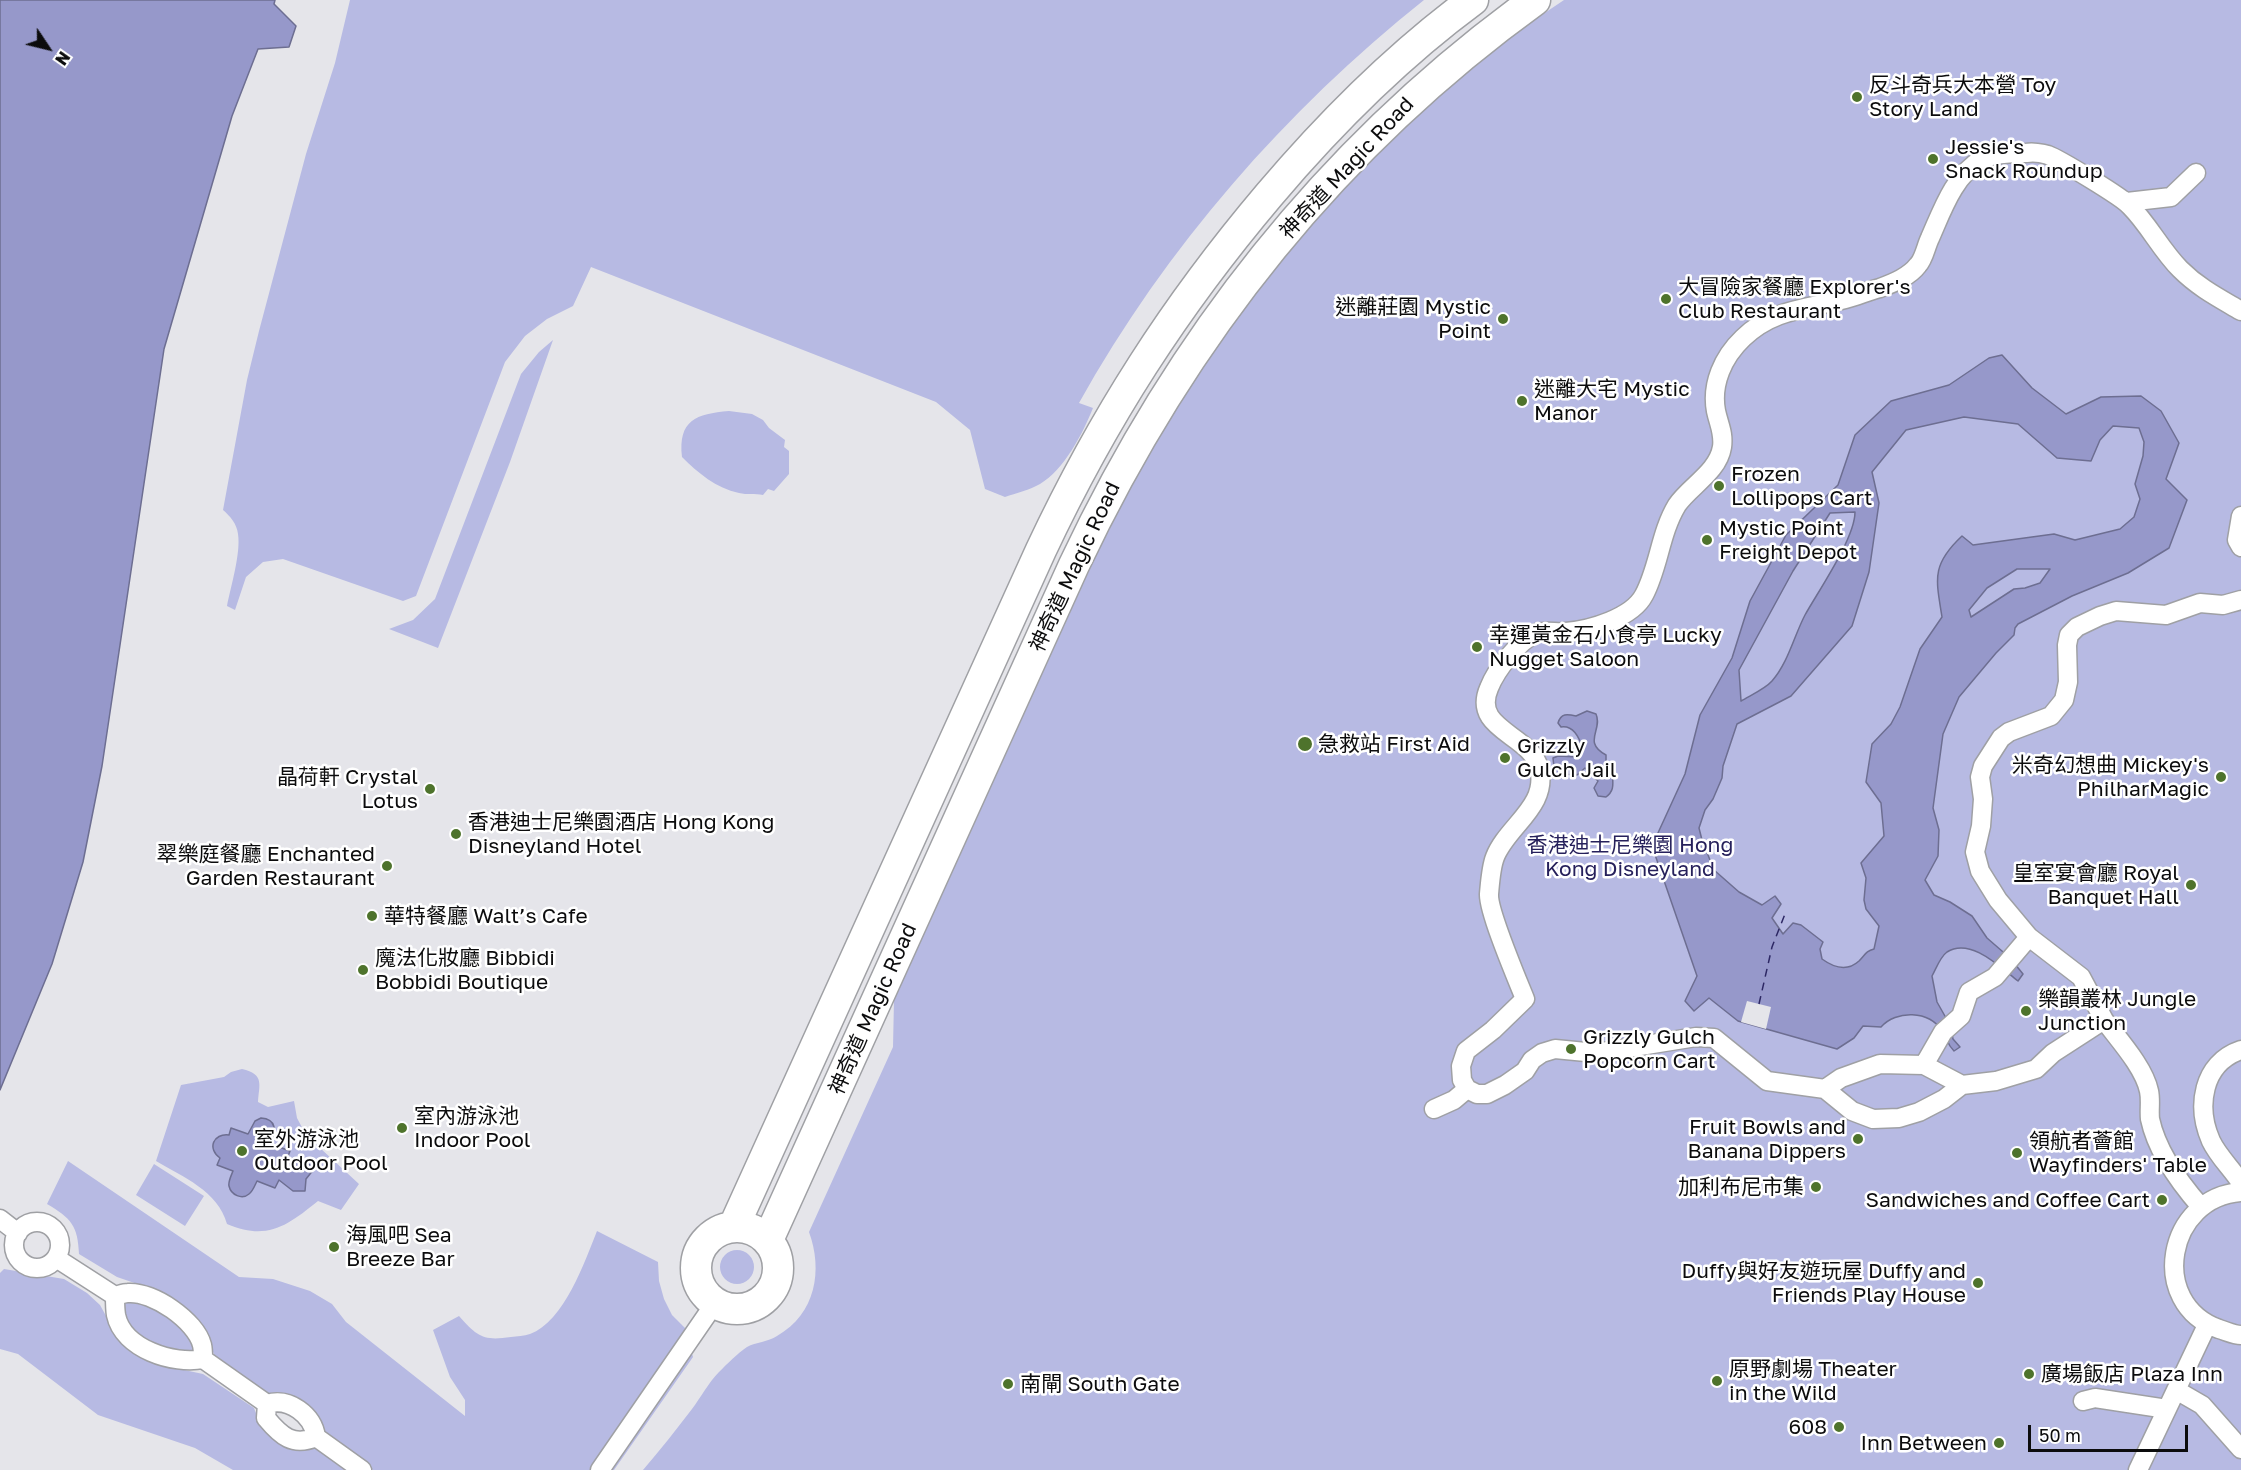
<!DOCTYPE html>
<html>
<head>
<meta charset="utf-8">
<style>
  body { margin:0 }
  #map { position:relative; width:2241px; height:1470px; overflow:hidden; background:#e5e5ea; font-family:"Golos Text",sans-serif }
  canvas { display:block }
  .north { position:absolute; left:18px; top:18px; width:60px; height:60px; -webkit-text-stroke:4px #fff; paint-order:stroke; rotate:125deg; font-size:16px; font-weight:700; line-height:24px; text-align:center; color:#0c0c0d }
  .north::after { content:''; display:block; margin:auto; width:21px; height:27px; background:#0c0c0d; clip-path:polygon(50% 0,100% 100%,50% 72%,0 100%) }
  .scale { position:absolute; left:2028px; top:1425px; width:160px; height:27px; box-sizing:border-box; border:3px solid #0c0c0d; border-top:0; padding-left:8px; font-size:18px; line-height:21px; white-space:nowrap; color:#0c0c0d; -webkit-text-stroke:4px #fff; paint-order:stroke }
</style>
</head>
<body>
<div id="map">
<canvas width="2241" height="1470"></canvas>
<div class="north">N</div>
<div class="scale">50 m</div>
</div>
<script>
const ctx = document.querySelector('canvas').getContext('2d');
ctx.lineJoin = 'round';
function paint(path, color) {
  ctx.fillStyle = color;
  ctx.fill(path, 'evenodd');
}
function strokePath(path, color, width, dash) {
  ctx.strokeStyle = color;
  ctx.lineWidth = width;
  ctx.lineCap = dash ? 'butt' : 'round';
  ctx.setLineDash(dash || []);
  ctx.stroke(path);
}
function label(font, color, halo, rows, align = 'center') {
  ctx.font = font + ' "Golos Text","Noto Sans TC",sans-serif';
  ctx.lineWidth = 5;
  ctx.setLineDash([]);
  ctx.textBaseline = 'middle';
  ctx.strokeStyle = halo;
  ctx.fillStyle = color;
  for (const [text, x, y, turn = 0] of rows) {
    ctx.save();
    ctx.translate(x, y);
    ctx.rotate((+turn || 0) * Math.PI / 180);
    ctx.textAlign = isNaN(turn) ? turn : align;
    if (halo) ctx.strokeText(text, 0, 0);
    ctx.fillText(text, 0, 0);
    ctx.restore();
  }
}
const green = new Path2D(`
  M350,0H1424C1285,111 1166,247 1079,403L1093,408C1083,433 1064,470 1040,484C1030,490 1016,493 1005,497L985,489L970,430L936,402L591,267L573,306L547,319L525,336L505,362L416,596L403,601L283,559L263,562L246,577L235,610L227,606C231,586 241,553 238,534C237,524 230,516 223,510L247,380L259,331L306,154L335,63Z
  M1564,0H2241V1470H643C660,1450 676,1430 692,1409C701,1397 709,1382 719,1372C727,1364 738,1353 747,1347C756,1342 768,1342 777,1336C816,1314 823,1270 809,1232L893,1047L894,1000L1087,575C1193,349 1352,138 1564,0Z
  M553,340L510,462L438,648L389,629L413,620L435,599L521,374L539,352Z
  M729,411L752,414L763,420L769,428L785,440L784,447L789,451V474L774,491L768,489L763,495C755,493 747,495 739,493C716,488 698,473 682,457C678,420 696,414 729,411Z
  M242,1069C265,1074 259,1085 258,1102L268,1107L294,1101L297,1118L306,1135L359,1184L341,1210L318,1201C287,1226 267,1241 227,1224C218,1191 183,1177 156,1161L181,1085L224,1077L231,1072Z
  M68,1161L239,1277L273,1279L310,1291L332,1304L346,1322L465,1416V1400L450,1377L433,1330L459,1316C478,1337 483,1341 511,1337C517,1336 524,1336 530,1334C564,1322 585,1261 597,1231L658,1262L659,1281L664,1299L672,1315L685,1328L693,1357L614,1470H373L324,1433L318,1417L304,1404L287,1395L263,1393L215,1357L208,1339L152,1289L117,1277L79,1254C78,1226 71,1218 47,1204Z
  M154,1164L204,1196L185,1226L136,1195Z
  M720 1267a17 17 0 1 1 34 0a17 17 0 1 1-34 0Z
  M4,1269L64,1279L87,1293L100,1305L111,1325L134,1351L156,1364L203,1374L254,1408L259,1421L267,1433L279,1443L298,1450L315,1448L346,1470H233L195,1448L98,1415L18,1354L0,1349V1273Z
  M129,1300C155,1303 191,1324 194,1353L184,1356C160,1347 120,1335 122,1304Z`);
const water = new Path2D(`
  M0,0H275L274,4L296,26L289,47L258,49L232,116L164,349L102,766L83,862L52,964L0,1090Z
  M2002,355L2032,388L2066,414L2101,397L2141,396L2161,411L2179,443L2166,479L2187,500L2169,548L2128,573L2072,596L2018,624L2015,628L2014,635L1996,653L1959,697L1943,734L1933,808L1939,830L1938,856L1925,880L1934,895L1950,902L1972,916L1987,938L2010,958L2023,974L2018,981C2001,968 1971,937 1947,952C1940,957 1936,969 1932,976L1937,1002L1950,1025L1953,1039L1960,1047L1954,1051C1946,1043 1948,1039 1942,1031C1929,1010 1896,1010 1881,1027L1863,1026L1854,1038L1837,1049L1738,1021L1709,998L1694,1011L1685,1001L1697,976L1652,846L1685,774L1700,715L1732,658L1750,601L1786,535L1838,485L1855,435L1891,401L1949,385L1989,358ZM1964,417L2018,424L2057,458L2091,461L2100,440L2113,426L2139,428L2144,442L2143,456L2135,484L2140,499L2134,517L2120,529L2075,540L2054,534L1973,545L1962,536C1931,565 1936,579 1942,617L1920,649L1900,707L1891,724L1872,744L1866,782L1881,803L1884,836L1861,863L1866,878L1864,900L1866,909L1879,926L1874,949C1866,951 1865,955 1859,961C1847,972 1833,967 1822,959L1820,949L1823,942L1801,925L1793,923L1783,934L1772,918L1781,904L1775,896L1762,905L1739,892L1714,870L1702,840L1699,828L1705,810L1713,799L1722,778L1723,766L1737,724L1791,696L1852,626L1869,572L1879,503L1872,472L1906,430ZM1855,512C1855,538 1819,590 1805,615C1794,636 1788,663 1772,681C1765,689 1751,695 1741,701L1739,670L1793,571L1830,513ZM2017,569H2050L2040,583L2025,588L2014,589L1971,617L1969,610L1987,588Z
  M1587,711L1596,714C1603,730 1582,742 1606,755V765L1613,770C1611,780 1617,789 1606,797L1598,796L1594,788L1598,781L1585,768L1577,775L1562,774L1555,777L1553,758L1558,756L1579,757L1583,750C1580,739 1574,725 1561,727L1558,723C1561,713 1567,714 1576,716Z
  M261,1118C277,1119 276,1131 271,1144L290,1151L287,1159C298,1157 306,1160 314,1169L306,1179L305,1191H293L279,1180L275,1188L257,1181C255,1185 253,1191 249,1194C242,1200 231,1195 229,1186C228,1182 231,1176 233,1171L217,1165L220,1158C207,1149 213,1133 229,1135L231,1128L248,1134L255,1121Z`);
const pier = new Path2D(`
  M1747,1001L1771,1007L1766,1029L1741,1022Z`);
const ferry = new Path2D(`
  M1759,1004L1772,947L1785,914`);
const pedestrian = new Path2D(`
  M2127,202L2171,197L2196,173
  M2241,516L2237,540L2241,547
  M2104,1020C2118,1039 2144,1067 2149,1091C2151,1100 2149,1110 2150,1119C2157,1152 2179,1182 2201,1207
  M2241,1050C2202,1063 2196,1107 2211,1141C2218,1156 2232,1169 2241,1183
  M1924,1065L1943,1032L1961,1016L1969,992L1995,977L2029,937
  M1962,1085L1944,1099L1919,1112L1899,1118L1873,1119L1852,1111L1825,1089L1767,1081L1714,1038L1696,1037L1596,1053L1555,1049L1542,1053L1532,1060L1525,1071L1505,1085L1487,1094H1477L1467,1089L1462,1080L1461,1066L1466,1051L1493,1030L1525,999C1517,979 1488,911 1489,894C1490,883 1491,867 1495,857C1507,826 1549,806 1539,768C1531,734 1471,730 1489,688C1496,670 1519,640 1537,633C1546,630 1556,633 1566,632C1590,630 1632,618 1644,595C1659,567 1660,533 1677,505C1690,486 1718,472 1722,447C1724,433 1719,425 1716,411C1711,384 1723,357 1743,338C1773,309 1807,309 1845,299C1857,296 1868,291 1880,288C1893,283 1909,277 1918,265C1924,259 1926,246 1930,238C1942,211 1954,175 1982,159C1993,154 2014,153 2026,153C2032,152 2042,153 2048,155C2059,159 2122,197 2130,206C2149,225 2161,250 2180,269C2199,288 2219,298 2241,311
  M1825,1089L1841,1078L1880,1064L1924,1065L1962,1085L1996,1081L2036,1069L2053,1053L2104,1020L2081,977L2029,937L1998,900L1980,871L1975,852L1981,826L1983,799L1980,777L1983,766L2001,738L2009,732L2051,716L2064,700L2068,682L2067,645L2069,635L2077,627L2100,616L2116,611L2166,615L2200,603L2223,605L2241,600
  M1434,1109L1454,1100L1467,1089
  M2241,1192C2167,1197 2147,1303 2219,1329C2226,1331 2234,1335 2241,1335
  M0,1219L18,1233
  M14 1245a23 23 0 1 1 46 0a23 23 0 1 1-46 0Z
  M56,1258L115,1296C119,1295 124,1293 128,1293C153,1291 196,1321 202,1345C203,1349 203,1354 203,1359L267,1404C289,1397 313,1415 316,1437L362,1470
  M115,1296C115,1302 115,1309 116,1315C123,1349 174,1365 203,1359
  M2176,1390L2202,1405L2241,1449
  M2083,1401L2095,1398L2167,1409
  M267,1404L266,1418C281,1436 293,1447 316,1437
  M600,1470L715,1303
  M2138,1470L2207,1325`);
const tertiary = new Path2D(`
  M734,1226L1041,550C1103,418 1175,306 1269,195C1330,123 1397,56 1473,0
  M696 1268a41 41 0 1 1 82 0a41 41 0 1 1-82 0Z
  M768,1240L1074,565C1181,338 1331,147 1535,0`);
const markers = [
  [1857,97,6,"#4e732c"],
  [1933,159,6,"#4e732c"],
  [1666,299,6,"#4e732c"],
  [1503,319,6,"#4e732c"],
  [1522,401,6,"#4e732c"],
  [1719,486,6,"#4e732c"],
  [1707,540,6,"#4e732c"],
  [1477,647,6,"#4e732c"],
  [1305,744,8,"#4e732c"],
  [1505,758,6,"#4e732c"],
  [2221,777,6,"#4e732c"],
  [430,789,6,"#4e732c"],
  [456,834,6,"#4e732c"],
  [387,866,6,"#4e732c"],
  [2191,885,6,"#4e732c"],
  [372,916,6,"#4e732c"],
  [363,970,6,"#4e732c"],
  [2026,1011,6,"#4e732c"],
  [1571,1049,6,"#4e732c"],
  [402,1128,6,"#4e732c"],
  [1858,1139,6,"#4e732c"],
  [242,1151,6,"#4e732c"],
  [2017,1153,6,"#4e732c"],
  [1816,1187,6,"#4e732c"],
  [2162,1200,6,"#4e732c"],
  [334,1247,6,"#4e732c"],
  [1978,1283,6,"#4e732c"],
  [2029,1374,6,"#4e732c"],
  [1717,1381,6,"#4e732c"],
  [1008,1384,6,"#4e732c"],
  [1839,1427,6,"#4e732c"],
  [1999,1443,6,"#4e732c"]
];
const poiNames = [
  ["反斗奇兵大本營 Toy",1869,85],
  ["Story Land",1869,109],
  ["Jessie's",1945,147],
  ["Snack Roundup",1945,171],
  ["大冒險家餐廳 Explorer's",1678,287],
  ["Club Restaurant",1678,311],
  ["迷離莊園 Mystic",1491,307,"right"],
  ["Point",1491,331,"right"],
  ["迷離大宅 Mystic",1534,389],
  ["Manor",1534,413],
  ["Frozen",1731,474],
  ["Lollipops Cart",1731,498],
  ["Mystic Point",1719,528],
  ["Freight Depot",1719,552],
  ["幸運黃金石小食亭 Lucky",1489,635],
  ["Nugget Saloon",1489,659],
  ["急救站 First Aid",1318,744],
  ["Grizzly",1517,746],
  ["Gulch Jail",1517,770],
  ["米奇幻想曲 Mickey's",2209,765,"right"],
  ["PhilharMagic",2209,789,"right"],
  ["晶荷軒 Crystal",418,777,"right"],
  ["Lotus",418,801,"right"],
  ["香港迪士尼樂園酒店 Hong Kong",468,822],
  ["Disneyland Hotel",468,846],
  ["翠樂庭餐廳 Enchanted",375,854,"right"],
  ["Garden Restaurant",375,878,"right"],
  ["皇室宴會廳 Royal",2179,873,"right"],
  ["Banquet Hall",2179,897,"right"],
  ["華特餐廳 Walt’s Cafe",384,916],
  ["魔法化妝廳 Bibbidi",375,958],
  ["Bobbidi Boutique",375,982],
  ["樂韻叢林 Jungle",2038,999],
  ["Junction",2038,1023],
  ["Grizzly Gulch",1583,1037],
  ["Popcorn Cart",1583,1061],
  ["室內游泳池",414,1116],
  ["Indoor Pool",414,1140],
  ["Fruit Bowls and",1846,1127,"right"],
  ["Banana Dippers",1846,1151,"right"],
  ["室外游泳池",254,1139],
  ["Outdoor Pool",254,1163],
  ["領航者薈館",2029,1141],
  ["Wayfinders' Table",2029,1165],
  ["加利布尼市集",1804,1187,"right"],
  ["Sandwiches and Coffee Cart",2150,1200,"right"],
  ["海風吧 Sea",346,1235],
  ["Breeze Bar",346,1259],
  ["Duffy與好友遊玩屋 Duffy and",1966,1271,"right"],
  ["Friends Play House",1966,1295,"right"],
  ["原野劇場 Theater",1729,1369],
  ["in the Wild",1729,1393],
  ["廣場飯店 Plaza Inn",2041,1374],
  ["南閘 South Gate",1020,1384],
  ["608",1827,1427,"right"],
  ["Inn Between",1987,1443,"right"]
];
const streetNames = [
  ["神奇道 Magic Road",1347,168,-47],
  ["神奇道 Magic Road",1075,567,-65],
  ["神奇道 Magic Road",873,1009,-66]
];
const parkNames = [
  ["香港迪士尼樂園 Hong",1630,845],
  ["Kong Disneyland",1630,869]
];
paint(green, '#b7bae3');
paint(water, '#9698ca');
strokePath(water, '#6d6e91', 1.5);
paint(pier, '#e5e5ea');
strokePath(ferry, '#2d2864', 1.5, [8, 6]);
strokePath(pedestrian, '#9fa0a4', 21);
strokePath(tertiary, '#9fa0a4', 33);
strokePath(pedestrian, '#fff', 18);
strokePath(tertiary, '#fff', 30);
for (const [x, y, r, color] of markers) {
  const dot = new Path2D();
  dot.arc(x, y, r, 0, 2 * Math.PI);
  ctx.fillStyle = color;
  ctx.fill(dot);
  strokePath(dot, '#fff', 2);
}
label('21px', '#0c0c0d', '#fff', poiNames, 'left');
label('21px', '#0c0c0d', '#fff', streetNames);
label('21px', '#26205b', '#fff', parkNames);
</script>
</body>
</html>
